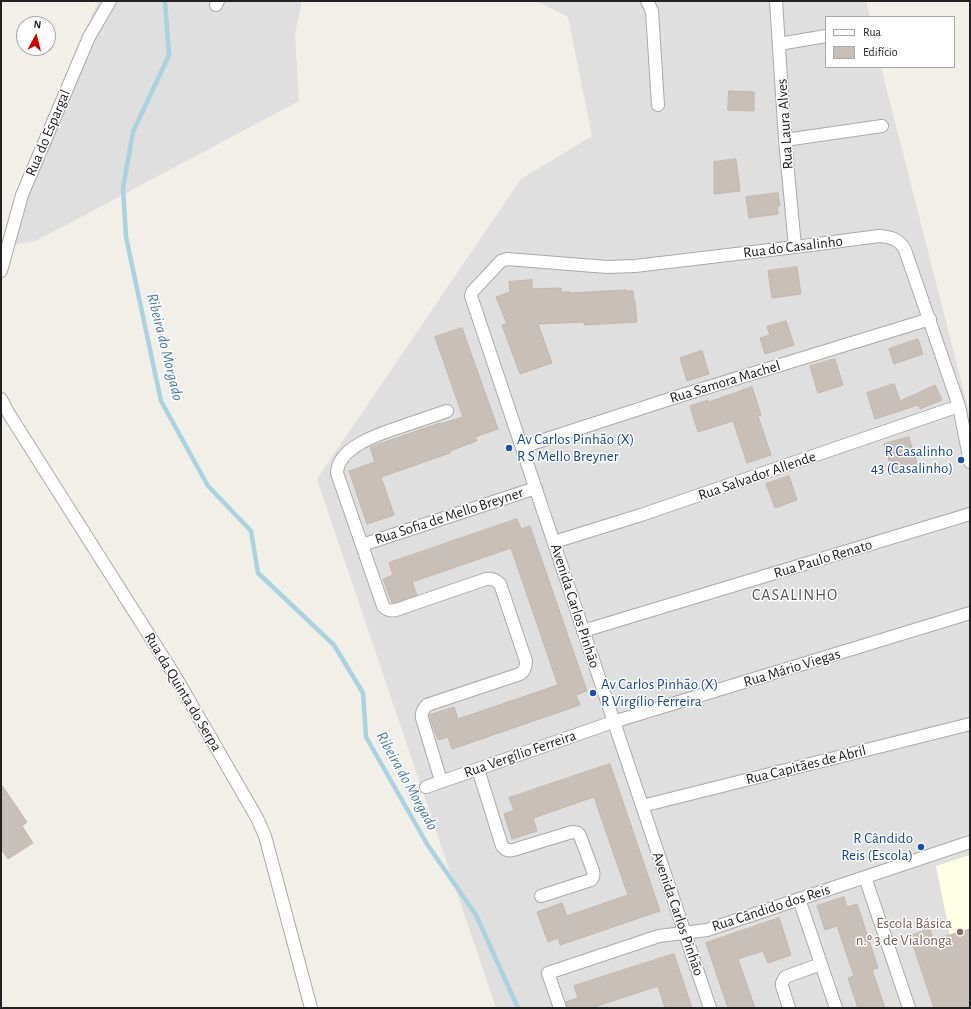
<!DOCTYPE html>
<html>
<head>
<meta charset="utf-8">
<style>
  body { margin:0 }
  #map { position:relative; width:971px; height:1009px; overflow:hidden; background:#f2efe9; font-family:"Alegreya Sans",sans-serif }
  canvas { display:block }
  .frame { position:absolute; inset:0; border:2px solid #222; pointer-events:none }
  .legend { position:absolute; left:825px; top:16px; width:130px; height:52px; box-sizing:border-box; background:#fff; border:1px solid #a7a7a7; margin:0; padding:5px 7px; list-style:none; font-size:12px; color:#222 }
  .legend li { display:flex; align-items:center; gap:8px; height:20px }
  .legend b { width:20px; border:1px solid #a7a7a7 }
  .north { position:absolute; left:16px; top:16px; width:40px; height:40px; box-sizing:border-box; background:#fff; border:1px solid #a7a7a7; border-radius:50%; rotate:7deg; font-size:11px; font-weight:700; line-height:16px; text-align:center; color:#222 }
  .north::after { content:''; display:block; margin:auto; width:14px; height:18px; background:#d40000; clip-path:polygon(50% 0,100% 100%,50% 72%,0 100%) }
</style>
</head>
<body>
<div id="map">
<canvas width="971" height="1009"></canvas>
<div class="frame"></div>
<ul class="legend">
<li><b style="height:5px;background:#fff"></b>Rua</li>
<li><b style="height:11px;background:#c7bfb8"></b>Edifício</li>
</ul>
<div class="north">N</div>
</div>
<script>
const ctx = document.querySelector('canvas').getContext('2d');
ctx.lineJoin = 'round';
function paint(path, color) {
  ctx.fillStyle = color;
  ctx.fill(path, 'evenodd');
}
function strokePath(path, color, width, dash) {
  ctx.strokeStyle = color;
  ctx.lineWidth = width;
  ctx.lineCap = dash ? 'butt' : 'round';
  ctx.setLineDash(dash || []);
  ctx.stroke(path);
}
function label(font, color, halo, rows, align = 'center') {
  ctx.font = font + ' "Alegreya Sans",sans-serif';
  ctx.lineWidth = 3;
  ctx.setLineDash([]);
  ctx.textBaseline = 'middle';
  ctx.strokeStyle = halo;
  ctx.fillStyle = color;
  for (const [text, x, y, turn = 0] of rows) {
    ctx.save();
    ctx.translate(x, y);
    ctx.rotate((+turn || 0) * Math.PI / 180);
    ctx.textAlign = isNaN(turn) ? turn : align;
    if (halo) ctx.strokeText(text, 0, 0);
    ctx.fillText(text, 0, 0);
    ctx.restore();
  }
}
const residential = new Path2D(`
  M98,1H302L295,34L299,101L36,241L6,246L43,131Z
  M537,1H866L870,17H826V67H881L970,416V1008H496L317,479L521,179L592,136L568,17Z`);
const education = new Path2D(`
  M970,855V1008H934L910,936L930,929L934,940L950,935L936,866Z`);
const stream = new Path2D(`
  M165,1L169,55L133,132L123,188L126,237L161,401L208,486L251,531L258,573L334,645L363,693L366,737L427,844L476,915L518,1008`);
const building = new Path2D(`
  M729,91L754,92V111L728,110Z
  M736,159L740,191L714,194V162Z
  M778,193L780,206H777L778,214L749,218L746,197Z
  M797,267L801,294L772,298L768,271Z
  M532,280V289L561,288V292H570V293L627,290V291H633L634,301H635L637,322L584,325V322L538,324L552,363L520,374L502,325L507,324L496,297L510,292L509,282Z
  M786,321L794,345L765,354L760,338L770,335L767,327Z
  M462,328L498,429L475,437L477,441L450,451V453L381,477L394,515L367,524L349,471L375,462L370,447L440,423V424L463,417L435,337Z
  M918,339L923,354L894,364L889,349Z
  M702,351L709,374L687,381L680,358Z
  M835,359L843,385L818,393L810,366Z
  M894,384L900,401L935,385L942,400L920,409L918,405L875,419L867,393Z
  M752,387L761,415L758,416L771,455L747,463L733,421L698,432L690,406L708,400V402Z
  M909,437L917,463L892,471L884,444Z
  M789,476L797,500L775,508L766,484Z
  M517,519L521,529L530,526L587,691L576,695L580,705L452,749L448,737L438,740L429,715L454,707L458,719L558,685L511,548L412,582L417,595L394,603H392L383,579L393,575L389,563Z
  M610,764L660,911L560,945L558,938L548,942L537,912L562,903L567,916L628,895L594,797L533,818L537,831L512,839L504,814L514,810L509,798Z
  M1,784L27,822L22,826L33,843L8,859L1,849Z
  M844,897L847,907L857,904L878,968L872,970L885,1008H858L848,978L854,976L837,926L825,930L817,906Z
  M779,918L791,955L768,963L763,951L738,959L755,1008H728L706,943Z
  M930,929L933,939L950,935L970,929V1008H934L910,936Z
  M674,954L692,1008H665L658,986L591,1008H567L566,1002L578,998L574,986Z`);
const street = new Path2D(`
  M647,1L652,11L658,105
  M776,1L785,140L795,247
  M216,5L218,1
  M779,44L826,36
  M785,140L882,126
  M1,271L22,195L89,37L110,1
  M1,399L9,414L175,676L257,818L265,836L311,1008
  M522,447L676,397L930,319
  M554,542L641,515L959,406
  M362,545L536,488
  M583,631L970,514
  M478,769L502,846C505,850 509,851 513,850L572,832L578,833L580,836L593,871C594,875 594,877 591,880L541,896
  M441,781L422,718C421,713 423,709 427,705L520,674C525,671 526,667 526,661L500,584C496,580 492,578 486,579L396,610C391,611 387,611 383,606L337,473C338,446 382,433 403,426C418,421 432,416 447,411
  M426,787L613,722L970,613
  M642,806L970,724
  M865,877L909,1008
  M799,899L836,1008
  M560,1008L548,973L659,936L707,930L970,842
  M710,1008L471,296L472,292L501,261L507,259L607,267L635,266L795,247L879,236C892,237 899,239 905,250L959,406L970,462
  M789,1008L782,986V983L785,977L821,964`);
const markers = [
  [509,448,4,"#1a4fb4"],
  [961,460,4,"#1a4fb4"],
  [593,693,4,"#1a4fb4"],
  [921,847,4,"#1a4fb4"],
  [960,932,4,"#8d6e63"]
];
const streetNames = [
  ["Rua Laura Alves",785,124,-94],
  ["Rua do Espargal",48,133,-67],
  ["Rua do Casalinho",793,247,-7],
  ["Rua Samora Machel",725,382,-17],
  ["Rua Salvador Allende",757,476,-19],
  ["Rua Sofia de Mello Breyner",449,516,-18],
  ["Rua Paulo Renato",823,559,-17],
  ["Avenida Carlos Pinhão",575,606,72],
  ["Rua Mário Viegas",792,668,-17],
  ["Rua da Quinta do Serpa",183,692,59],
  ["Rua Vergílio Ferreira",520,754,-19],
  ["Rua Capitães de Abril",806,765,-14],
  ["Rua Cândido dos Reis",771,908,-18],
  ["Avenida Carlos Pinhão",678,914,71]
];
const transitNames = [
  ["Av Carlos Pinhão (X)",517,439],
  ["R S Mello Breyner",517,456],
  ["R Casalinho",953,451,"right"],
  ["43 (Casalinho)",953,468,"right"],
  ["Av Carlos Pinhão (X)",601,684],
  ["R Virgílio Ferreira",601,701],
  ["R Cândido",913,838,"right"],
  ["Reis (Escola)",913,855,"right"]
];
const educationNames = [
  ["Escola Básica",952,923],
  ["n.º 3 de Vialonga",952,940]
];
const waterNames = [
  ["Ribeira do Morgado",165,347,76],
  ["Ribeira do Morgado",407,781,61]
];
const neighbourhoodNames = [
  ["CASALINHO",795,595]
];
paint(residential, '#e0dfdf');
paint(education, '#ffffe5');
strokePath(stream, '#aad3df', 4.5);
paint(building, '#c7bfb8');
strokePath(building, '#c4b6ab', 1);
strokePath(street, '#a9a9a9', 14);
strokePath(street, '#fff', 12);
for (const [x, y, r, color] of markers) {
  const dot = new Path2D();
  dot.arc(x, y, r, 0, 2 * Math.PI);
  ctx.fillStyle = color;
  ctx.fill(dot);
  strokePath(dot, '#fff', 1.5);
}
label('15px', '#222', '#fff', streetNames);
label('15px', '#164399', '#fff', transitNames, 'left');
label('15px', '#785e54', '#fff', educationNames, 'right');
label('italic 16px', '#4a7aab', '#fff', waterNames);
ctx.letterSpacing = '1px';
label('16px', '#555', '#fff', neighbourhoodNames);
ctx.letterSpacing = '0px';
</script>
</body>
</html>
